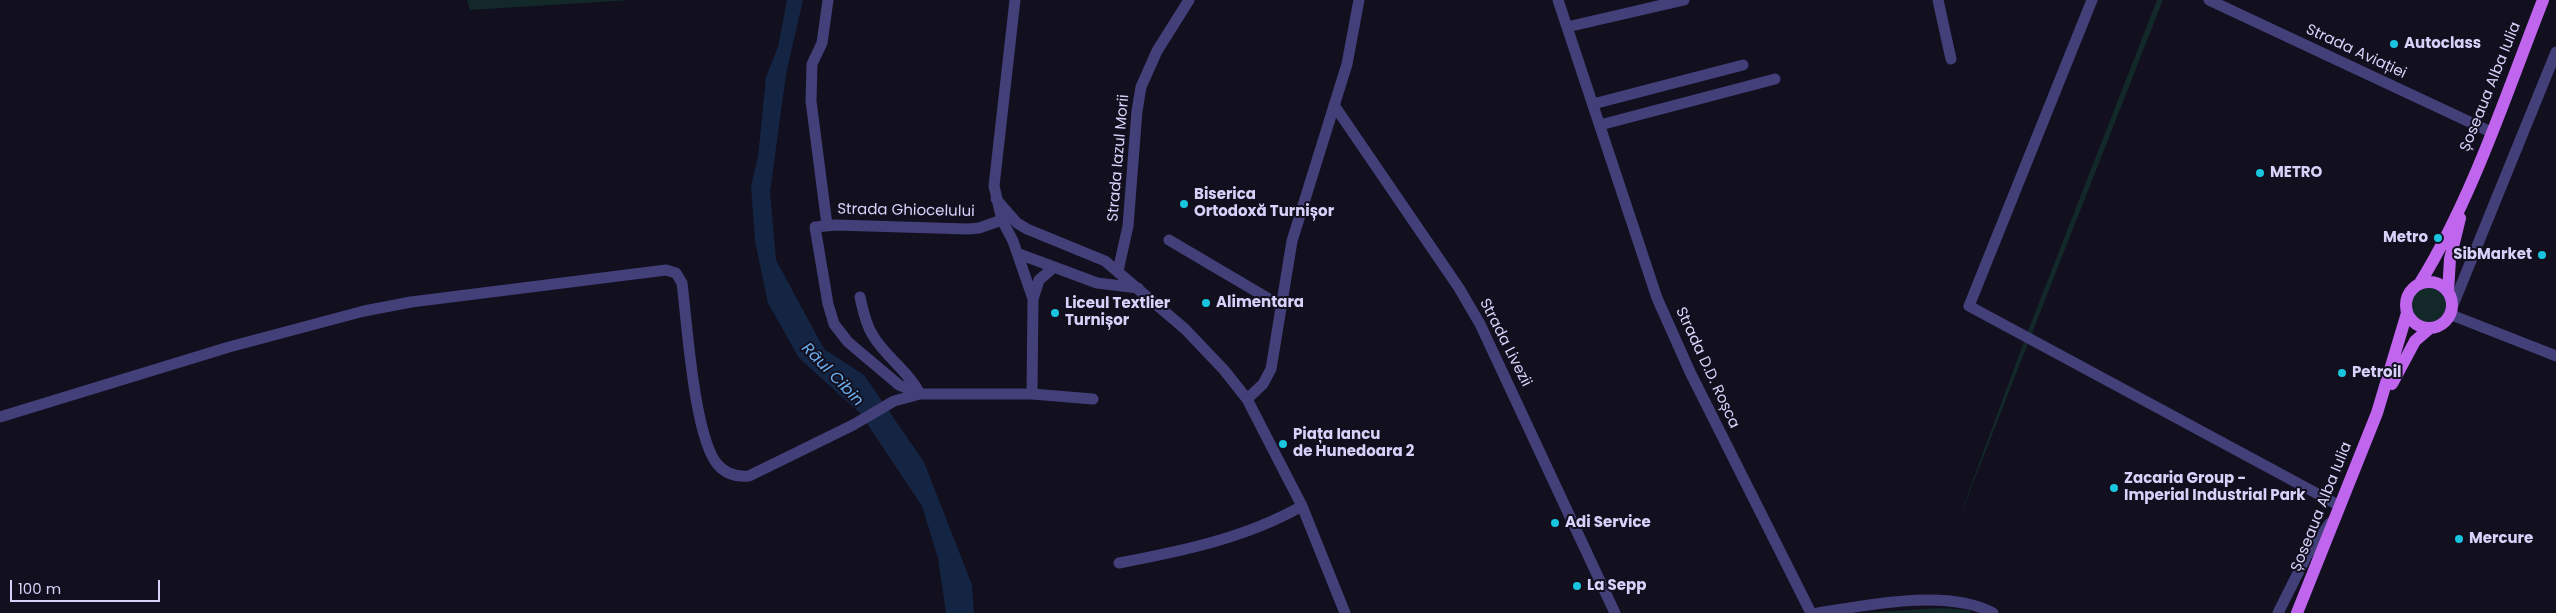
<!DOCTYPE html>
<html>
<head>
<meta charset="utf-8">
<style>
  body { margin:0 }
  #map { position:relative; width:2556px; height:613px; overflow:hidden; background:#120f1f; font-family:Poppins,sans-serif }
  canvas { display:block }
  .scale { position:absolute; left:10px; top:580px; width:150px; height:22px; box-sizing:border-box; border:2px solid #d8d2fa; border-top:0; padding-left:6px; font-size:15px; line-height:18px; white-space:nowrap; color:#d8d2fa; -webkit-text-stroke:4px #120f1f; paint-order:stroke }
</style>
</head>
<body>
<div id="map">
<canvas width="2556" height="613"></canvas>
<div class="scale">100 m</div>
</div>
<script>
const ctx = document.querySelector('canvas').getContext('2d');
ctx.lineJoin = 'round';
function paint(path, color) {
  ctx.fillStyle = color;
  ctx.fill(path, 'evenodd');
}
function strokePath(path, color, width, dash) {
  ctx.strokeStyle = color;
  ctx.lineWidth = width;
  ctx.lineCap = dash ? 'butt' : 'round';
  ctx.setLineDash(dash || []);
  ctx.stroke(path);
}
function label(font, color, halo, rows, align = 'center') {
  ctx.font = font + ' Poppins,sans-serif';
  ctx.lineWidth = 4;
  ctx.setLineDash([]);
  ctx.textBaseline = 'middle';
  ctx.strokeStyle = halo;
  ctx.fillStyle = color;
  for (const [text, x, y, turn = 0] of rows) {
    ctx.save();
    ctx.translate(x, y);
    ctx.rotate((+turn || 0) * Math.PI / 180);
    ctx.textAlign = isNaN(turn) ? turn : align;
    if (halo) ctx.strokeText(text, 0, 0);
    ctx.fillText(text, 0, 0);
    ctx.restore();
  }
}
const green = new Path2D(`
  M467,0H632L470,10Z
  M2157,0H2163L1955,529L2026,336Z
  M2410 305a18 18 0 1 1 36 0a18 18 0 1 1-36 0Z
  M1939,608L1970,610L1971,613H1861Z`);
const water = new Path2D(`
  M787,0H803L786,74L770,192L776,260L824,349L864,375L924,462L972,585L974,613H946L938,558L922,506L860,413L799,358L768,303L755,241L751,186L758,157L766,77L778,47Z`);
const minor = new Path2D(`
  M1015,0L994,186L1002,220L1013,241L1033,299L1032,394
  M1558,0L1657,298L1690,372L1811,613
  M1938,0L1951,59
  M2092,0L1969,306L2340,506
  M2209,0L2491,132
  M1567,27L1684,0
  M1593,104L1743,65
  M1334,105L1459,288L1480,324L1615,613
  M1600,125L1775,79
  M996,199L1017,223L1027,229L1105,261L1185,329L1224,370L1247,399L1302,506L1345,613
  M1002,220L979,228L968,229L836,225L815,227L828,304L834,324L848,342L899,385L920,394H1032L1093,399
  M827,225L811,101L812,64L822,43L828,0
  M1169,240L1281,306
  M1019,254L1097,283L1138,288
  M1118,271L1128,226L1137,111L1141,87L1157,51L1189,0
  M860,297C863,310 865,322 872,334C885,357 908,370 920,394
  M1033,299L1039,280L1053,268
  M2451,310L2556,52
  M2449,314L2556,356
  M1247,399L1263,384L1271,369L1292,241L1347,64L1359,0
  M0,417L229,347L364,311L411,302L666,270L676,273L682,283C687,322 694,438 718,465C726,474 737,477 749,476L853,425L894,401L920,394
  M1119,563C1182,551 1246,538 1302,506
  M1818,613C1867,605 1949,588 1993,613
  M2278,613L2307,555L2330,523`);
const major = new Path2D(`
  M2406 305a23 23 0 1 1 46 0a23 23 0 1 1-46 0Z
  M2420,283C2473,197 2506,94 2543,0
  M2448,292L2450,259L2460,218
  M2392,384L2415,341L2430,328
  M2297,613L2377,413L2407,313`);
const markers = [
  [2394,44,5,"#19c5df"],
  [2260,173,5,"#19c5df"],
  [1184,204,5,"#19c5df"],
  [2438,238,5,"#19c5df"],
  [2542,255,5,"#19c5df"],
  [1206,303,5,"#19c5df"],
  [1055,313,5,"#19c5df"],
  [2342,373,5,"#19c5df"],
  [1283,444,5,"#19c5df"],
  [2114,488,5,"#19c5df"],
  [1555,523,5,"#19c5df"],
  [2459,539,5,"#19c5df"],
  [1577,586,5,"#19c5df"]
];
const poiNames = [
  ["Autoclass",2404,44],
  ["METRO",2270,173],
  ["Biserica",1194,195],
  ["Ortodoxă Turnișor",1194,212],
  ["Metro",2428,238,"right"],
  ["SibMarket",2532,255,"right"],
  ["Alimentara",1216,303],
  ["Liceul Textlier",1065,304],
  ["Turnișor",1065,321],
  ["Petroil",2352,373],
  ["Piața Iancu",1293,435],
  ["de Hunedoara 2",1293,452],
  ["Zacaria Group -",2124,479],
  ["Imperial Industrial Park",2124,496],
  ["Adi Service",1565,523],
  ["Mercure",2469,539],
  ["La Sepp",1587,586]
];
const streetNames = [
  ["Strada Aviației",2356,52,25],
  ["Șoseaua Alba Iulia",2491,87,-68],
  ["Strada Iazul Morii",1119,158,-85],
  ["Strada Ghiocelului",906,211,1],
  ["Strada Livezii",1505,343,63],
  ["Strada D.D. Roșca",1707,368,65],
  ["Șoseaua Alba Iulia",2322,507,-68]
];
const waterNames = [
  ["Râul Cibin",832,375,46]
];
paint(green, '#132828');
paint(water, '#142544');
strokePath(minor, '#433f79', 11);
strokePath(major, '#bf65ee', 12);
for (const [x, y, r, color] of markers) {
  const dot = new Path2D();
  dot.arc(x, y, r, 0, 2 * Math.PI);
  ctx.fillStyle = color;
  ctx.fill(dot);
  strokePath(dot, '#120f1f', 2);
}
label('bold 15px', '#d8d2fa', '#120f1f', poiNames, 'left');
label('15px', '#d8d2fa', '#120f1f', streetNames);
label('italic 16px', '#6caeee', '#120f1f', waterNames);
</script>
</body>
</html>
